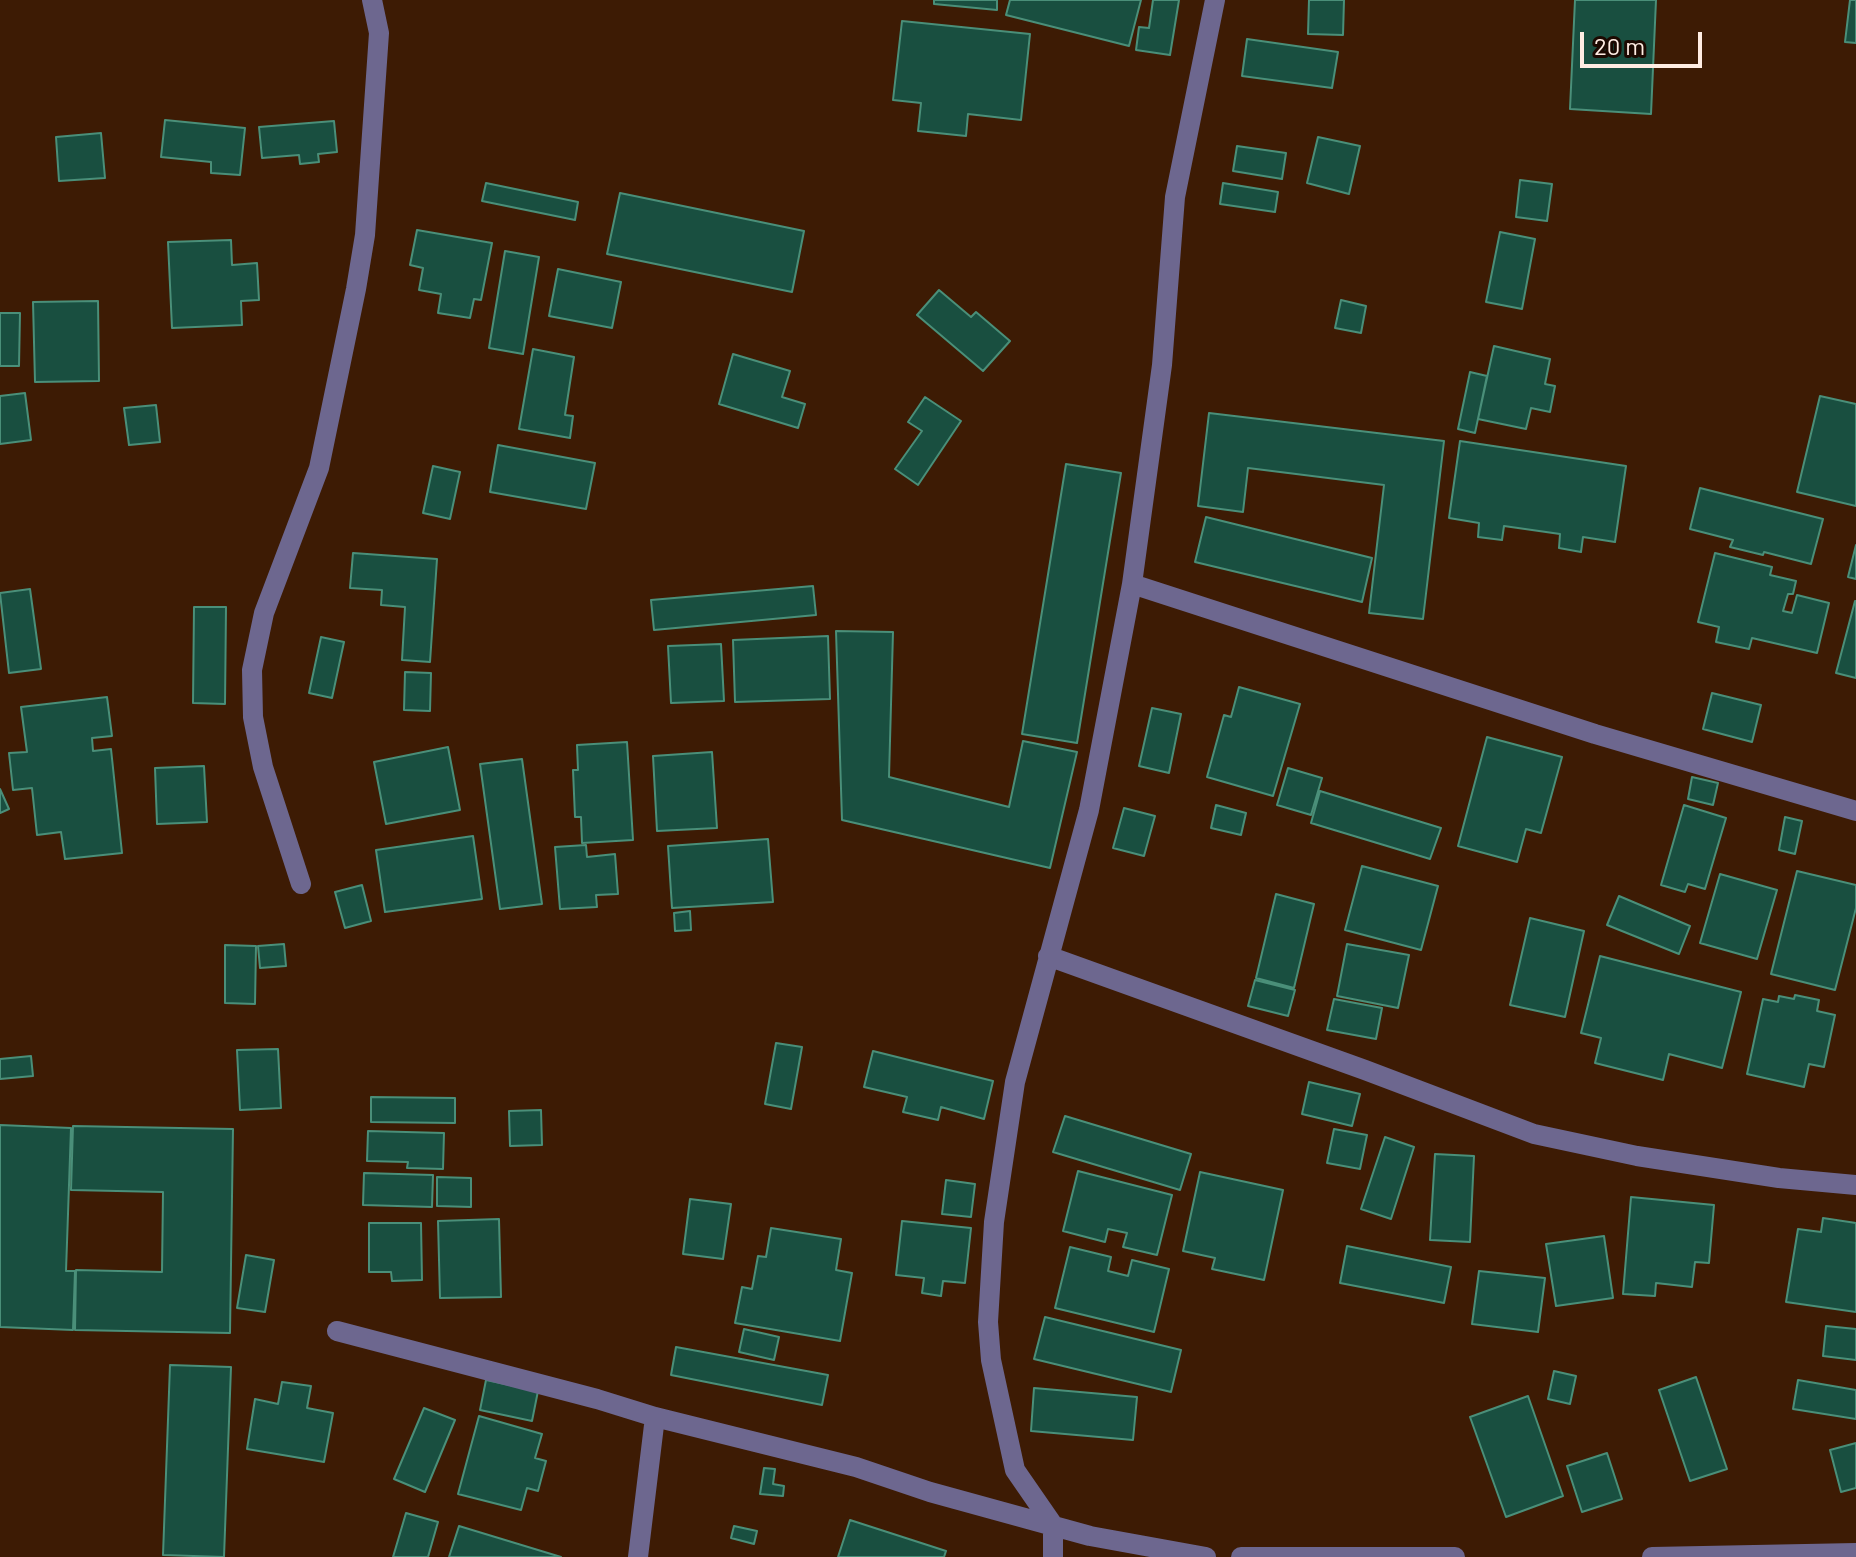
<!DOCTYPE html>
<html>
<head>
<meta charset="utf-8">
<style>
  body { margin:0 }
  #map { position:relative; width:1856px; height:1557px; overflow:hidden; background:#3d1b04; font-family:Barlow,sans-serif }
  canvas { display:block }
  .scale { position:absolute; left:1580px; top:32px; width:122px; height:36px; box-sizing:border-box; border:4px solid #ffede3; border-top:0; padding-left:10px; font-size:24px; line-height:28px; white-space:nowrap; color:#ffede3; -webkit-text-stroke:6px #1c0901; paint-order:stroke }
</style>
</head>
<body>
<div id="map">
<canvas width="1856" height="1557"></canvas>
<div class="scale">20 m</div>
</div>
<script>
const ctx = document.querySelector('canvas').getContext('2d');
ctx.lineJoin = 'round';
function paint(path, color) {
  ctx.fillStyle = color;
  ctx.fill(path, 'evenodd');
}
function strokePath(path, color, width, dash) {
  ctx.strokeStyle = color;
  ctx.lineWidth = width;
  ctx.lineCap = dash ? 'butt' : 'round';
  ctx.setLineDash(dash || []);
  ctx.stroke(path);
}
const building = new Path2D(`
  M934,0H997V10L934,4Z
  M1010,0H1141L1129,46L1006,15Z
  M1153,0H1179L1170,55L1136,50L1139,27L1149,28Z
  M1309,0H1344L1343,35L1308,34Z
  M1575,0H1656L1651,114L1570,109Z
  M1850,0H1856V43L1845,42Z
  M902,21L1030,34L1021,120L968,114L966,136L918,131L921,103L893,100Z
  M1247,39L1338,52L1332,88L1242,76Z
  M165,120L245,128L240,175L211,173V162L161,157Z
  M334,121L337,152L318,154L319,162L300,164L299,155L262,158L259,127Z
  M101,133L105,178L59,181L56,137Z
  M1318,137L1360,146L1349,194L1307,183Z
  M1237,146L1286,153L1282,179L1233,171Z
  M1520,180L1552,184L1547,221L1516,217Z
  M486,183L578,202L575,220L482,201Z
  M1223,183L1278,192L1275,212L1220,204Z
  M620,193L804,231L792,292L607,254Z
  M417,230L492,243L481,300L474,299L470,318L438,313L441,294L419,290L423,268L410,265Z
  M1500,232L1535,239L1522,309L1486,302Z
  M231,240L232,265L257,263L259,300L241,301L242,325L172,328L168,242Z
  M505,251L539,257L523,354L489,348Z
  M558,269L621,282L612,328L549,316Z
  M939,290L971,317L976,312L1010,341L983,371L917,315Z
  M1341,300L1366,306L1361,333L1335,328Z
  M98,301L99,381L35,382L33,302Z
  M0,313H20L19,366H0Z
  M1494,346L1550,359L1545,384L1555,386L1550,412L1531,408L1526,429L1478,419Z
  M533,349L574,357L565,415L573,416L570,438L519,429Z
  M733,354L790,371L782,397L805,404L798,428L719,404Z
  M1470,372L1487,376L1475,433L1458,429Z
  M25,393L31,440L0,444V396Z
  M1820,396L1856,404V506L1797,492Z
  M925,397L961,421L918,485L895,469L922,431L908,422Z
  M156,405L160,442L129,445L124,408Z
  M1209,413L1444,441L1423,619L1369,613L1384,485L1248,468L1243,512L1198,506Z
  M1460,441L1626,466L1615,542L1583,537L1581,552L1559,548L1560,534L1504,526L1502,540L1478,537L1479,523L1449,518Z
  M498,445L595,463L586,509L490,492Z
  M1066,464L1121,473L1077,743L1022,734Z
  M433,466L460,472L450,519L423,513Z
  M1700,488L1823,519L1811,564L1764,552L1763,555L1730,547L1733,540L1690,529Z
  M1206,517L1372,558L1362,602L1195,562Z
  M1856,545V579L1848,577Z
  M353,553L437,559L430,662L402,660L405,607L381,605L382,590L350,588Z
  M1715,553L1772,567L1770,575L1796,581L1793,594H1788L1783,611L1792,613L1797,595L1829,603L1817,653L1752,638L1749,649L1716,642L1719,627L1698,622Z
  M813,586L816,615L654,630L651,600Z
  M30,589L41,669L9,673L0,593Z
  M1855,601H1856V678L1836,673Z
  M194,607H226L225,704L193,703Z
  M836,631L893,632L889,777L1009,807L1023,741L1077,752L1050,868L842,820Z
  M828,636L830,699L735,702L733,640Z
  M321,637L344,642L332,698L309,693Z
  M721,644L724,701L671,703L668,646Z
  M405,672L431,673L430,711L404,710Z
  M1239,687L1300,704L1273,796L1207,777L1224,715L1231,717Z
  M1712,693L1761,705L1752,742L1703,729Z
  M107,697L112,736L92,738L93,751L111,749L122,853L65,859L61,832L37,835L32,788L13,790L9,753L27,752L21,707Z
  M1152,708L1181,714L1169,773L1139,766Z
  M1487,737L1562,757L1541,833L1526,829L1517,862L1458,846Z
  M627,742L633,840L582,843L581,817H575L573,770H578L577,745Z
  M448,747L460,810L386,824L374,762Z
  M712,752L717,828L657,831L653,756Z
  M522,759L542,904L500,909L480,764Z
  M204,766L207,822L157,824L155,768Z
  M1288,768L1322,778L1311,815L1277,805Z
  M1692,777L1718,783L1713,805L1688,799Z
  M0,789L9,809L0,813Z
  M1320,791L1441,828L1430,859L1311,823Z
  M1216,805L1246,813L1241,835L1211,828Z
  M1684,805L1726,818L1705,889L1688,884L1685,892L1661,885Z
  M1124,808L1155,816L1144,856L1113,848Z
  M1785,817L1802,821L1795,854L1779,850Z
  M473,836L482,899L385,912L376,850Z
  M768,839L773,902L672,908L668,846Z
  M586,845L587,857L615,854L618,894L596,895L597,907L560,909L555,847Z
  M1362,866L1438,886L1421,950L1345,930Z
  M1797,871L1856,885V908L1835,990L1771,974Z
  M1720,874L1777,890L1757,959L1700,943Z
  M362,885L371,921L345,928L335,892Z
  M1276,894L1314,904L1294,988L1256,978Z
  M1619,896L1690,926L1679,954L1607,925Z
  M690,911L691,930L675,931L674,913Z
  M1530,918L1584,931L1565,1017L1510,1005Z
  M284,944L286,966L260,968L258,946Z
  M1347,944L1409,955L1398,1008L1337,996Z
  M225,945L256,946L255,1004L225,1003Z
  M1600,956L1741,992L1722,1068L1669,1054L1663,1080L1595,1063L1601,1038L1581,1033Z
  M1255,980L1295,990L1288,1016L1248,1006Z
  M1795,995L1819,1000L1817,1011L1835,1015L1824,1067L1809,1064L1804,1087L1747,1074L1763,999L1778,1002L1779,996L1794,999Z
  M1334,999L1382,1008L1376,1039L1327,1030Z
  M776,1043L802,1047L791,1109L765,1104Z
  M278,1049L281,1108L240,1110L237,1050Z
  M873,1051L993,1081L984,1119L941,1107L938,1120L903,1112L907,1097L864,1087Z
  M31,1056L33,1076L0,1079V1059Z
  M1309,1082L1360,1094L1352,1126L1302,1114Z
  M371,1097L455,1098V1123L371,1122Z
  M541,1110L542,1145L510,1146L509,1111Z
  M1065,1116L1191,1154L1180,1190L1053,1152Z
  M0,1125L71,1128L66,1271H75L73,1330L0,1327Z
  M73,1126L233,1129L230,1333L75,1330L76,1270L162,1272L163,1192L71,1190Z
  M1334,1129L1367,1135L1360,1169L1327,1163Z
  M368,1131L444,1133L443,1169L407,1168L408,1162L367,1161Z
  M1385,1137L1414,1147L1391,1219L1361,1209Z
  M1435,1154L1474,1156L1470,1242L1430,1240Z
  M1078,1171L1172,1195L1157,1255L1123,1247L1127,1233L1108,1229L1105,1242L1063,1231Z
  M1200,1172L1283,1190L1264,1280L1212,1269L1215,1258L1183,1251Z
  M364,1173L433,1175L432,1207L363,1205Z
  M437,1177L471,1178V1207L437,1206Z
  M946,1180L975,1184L971,1217L942,1214Z
  M1631,1197L1714,1205L1709,1263L1695,1262L1692,1287L1656,1283L1655,1296L1623,1294Z
  M690,1199L731,1204L723,1259L683,1254Z
  M1823,1218L1856,1223V1312L1786,1302L1798,1229L1821,1232Z
  M499,1219L501,1297L440,1298L438,1221Z
  M902,1221L971,1228L965,1283L943,1281L941,1296L922,1293L924,1278L896,1275Z
  M369,1223H421L422,1280L392,1281L391,1272H369Z
  M771,1228L841,1239L836,1270L852,1273L840,1341L735,1323L742,1287L752,1289L758,1256L766,1257Z
  M1604,1236L1613,1298L1556,1306L1546,1244Z
  M1347,1246L1451,1267L1444,1303L1340,1283Z
  M1070,1247L1111,1257L1108,1271L1128,1276L1132,1260L1169,1269L1154,1332L1055,1308Z
  M246,1255L274,1260L265,1312L237,1308Z
  M1479,1271L1545,1278L1538,1332L1472,1324Z
  M1045,1317L1181,1350L1171,1392L1034,1359Z
  M1826,1326L1856,1329V1360L1823,1356Z
  M744,1329L779,1337L774,1360L739,1352Z
  M676,1347L828,1375L822,1405L671,1375Z
  M170,1365L231,1367L224,1557L163,1555Z
  M1554,1371L1576,1376L1570,1404L1548,1399Z
  M1696,1377L1727,1469L1690,1481L1659,1390Z
  M486,1380L538,1391L532,1421L480,1410Z
  M1798,1380L1856,1390V1419L1793,1409Z
  M282,1382L311,1386L307,1408L333,1413L324,1462L247,1449L255,1399L278,1404Z
  M1034,1388L1137,1397L1133,1440L1031,1431Z
  M1528,1396L1563,1496L1506,1517L1470,1417Z
  M424,1408L455,1420L425,1492L394,1479Z
  M479,1416L542,1434L535,1458L546,1461L538,1491L527,1488L521,1510L458,1494Z
  M1856,1443V1488L1841,1492L1830,1450Z
  M1607,1453L1622,1499L1582,1512L1567,1466Z
  M764,1468L775,1469L773,1484L784,1486L783,1496L760,1494Z
  M406,1513L438,1522L428,1557H393Z
  M850,1520L946,1551L944,1557H838Z
  M459,1526L561,1557H449Z
  M734,1526L757,1531L754,1544L731,1538Z`);
const minor = new Path2D(`
  M1132,584L1595,734L1856,811
  M301,884L263,767L253,717L252,670L264,613L319,468L356,289L365,235L379,33L372,0
  M1048,956L1365,1070L1534,1134L1637,1156L1779,1178L1856,1185
  M337,1331L597,1399L655,1417L856,1467L930,1492L1090,1536L1206,1557
  M638,1557L655,1417
  M1053,1557V1525L1015,1470L991,1360L988,1322L994,1222L1015,1082L1089,810L1132,584L1162,365L1175,197L1215,0
  M1241,1557H1455
  M1652,1557L1856,1553`);
paint(building, '#194f40');
strokePath(building, '#4a8f79', 2);
strokePath(minor, '#6d678f', 20);
</script>
</body>
</html>
